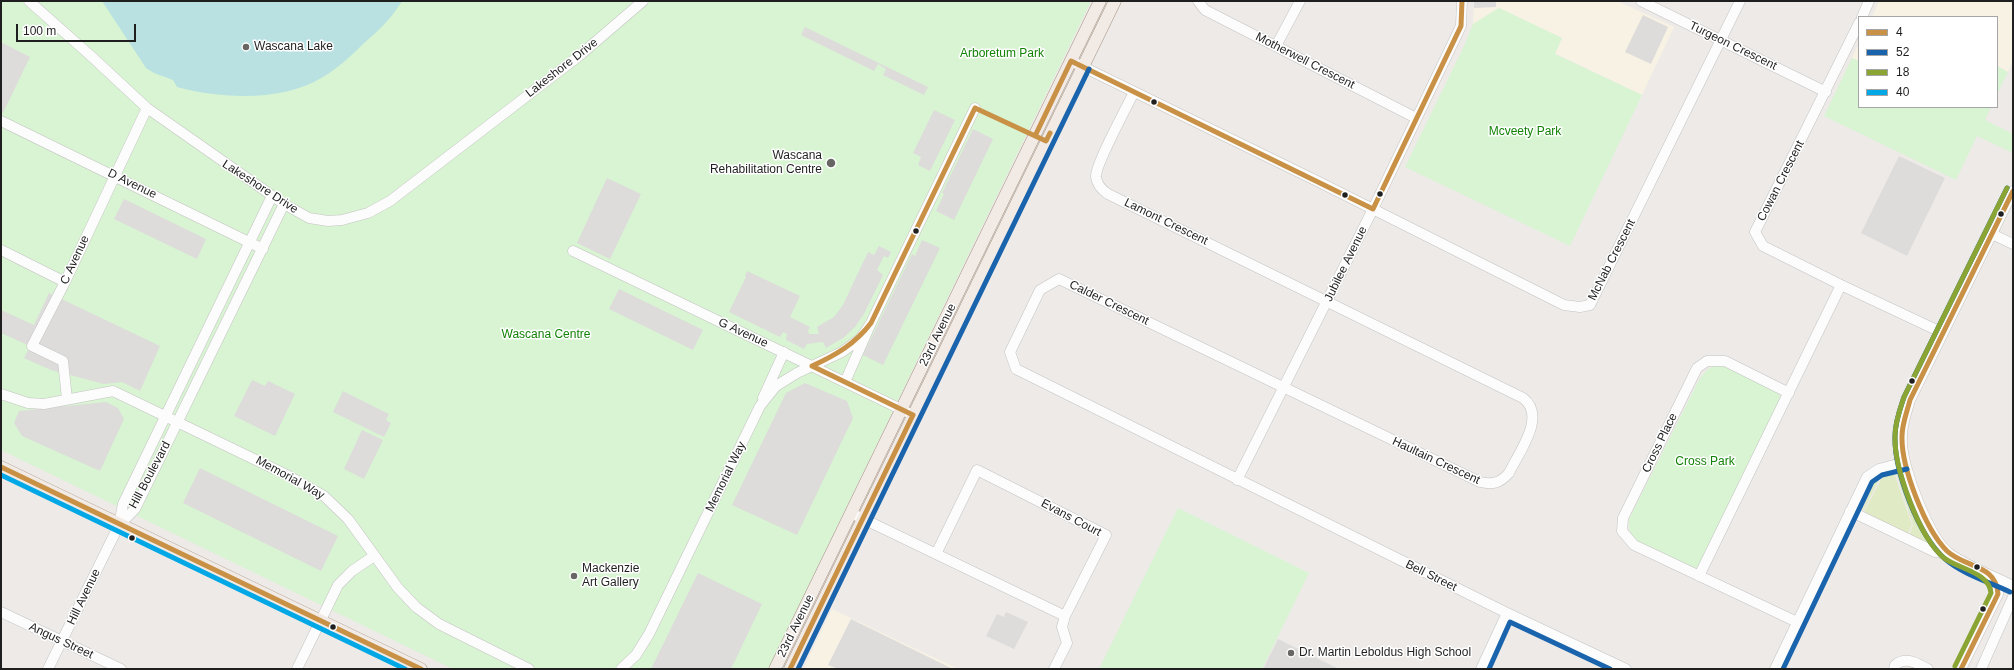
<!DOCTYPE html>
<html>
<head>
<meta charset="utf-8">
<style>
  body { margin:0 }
  #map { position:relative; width:2014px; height:670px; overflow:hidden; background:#edeae8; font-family:Helvetica,sans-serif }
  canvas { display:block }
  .frame { position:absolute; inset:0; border:2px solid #1f1f1f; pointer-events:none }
  .legend { position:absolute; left:1858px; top:16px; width:140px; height:92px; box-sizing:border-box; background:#fff; border:1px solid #a5a5a5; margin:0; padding:5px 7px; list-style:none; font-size:12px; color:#1f1f1f }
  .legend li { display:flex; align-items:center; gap:8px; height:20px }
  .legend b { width:20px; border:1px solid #a5a5a5 }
  .scale { position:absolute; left:16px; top:24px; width:120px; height:18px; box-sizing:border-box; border:2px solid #1f1f1f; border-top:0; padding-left:5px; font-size:12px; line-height:14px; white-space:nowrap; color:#1f1f1f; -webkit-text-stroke:3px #fff; paint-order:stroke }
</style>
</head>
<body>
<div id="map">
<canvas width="2014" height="670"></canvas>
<div class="frame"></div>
<ul class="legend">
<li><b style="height:5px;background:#c89145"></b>4</li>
<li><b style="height:5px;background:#1964ac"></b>52</li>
<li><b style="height:5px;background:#8ba534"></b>18</li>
<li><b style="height:5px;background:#02a7e5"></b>40</li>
</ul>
<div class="scale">100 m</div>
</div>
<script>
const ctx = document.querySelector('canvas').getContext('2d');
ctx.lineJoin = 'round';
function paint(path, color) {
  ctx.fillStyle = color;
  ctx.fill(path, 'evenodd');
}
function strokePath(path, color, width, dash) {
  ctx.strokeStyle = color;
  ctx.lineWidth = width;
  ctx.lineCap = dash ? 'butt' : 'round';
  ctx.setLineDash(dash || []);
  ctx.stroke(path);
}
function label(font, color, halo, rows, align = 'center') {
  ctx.font = font + ' Helvetica,sans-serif';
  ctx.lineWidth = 3;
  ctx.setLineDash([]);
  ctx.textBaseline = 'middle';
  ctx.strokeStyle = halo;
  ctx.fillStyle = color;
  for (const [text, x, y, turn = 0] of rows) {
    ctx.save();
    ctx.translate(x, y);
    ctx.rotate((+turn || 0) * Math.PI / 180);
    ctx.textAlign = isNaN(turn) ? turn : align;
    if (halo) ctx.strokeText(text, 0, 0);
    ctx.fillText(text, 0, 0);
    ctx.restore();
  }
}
const education = new Path2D(`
  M1474,1H1617L1674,27L1642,95L1554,53L1562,38L1499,8L1473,24Z
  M1879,1H2013V61L2008,72L1997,66V17H1872Z
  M1859,43V61L1852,58Z
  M832,609L958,669H803Z`);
const grass = new Path2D(`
  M1894,473L1912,525L1907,535L1864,512L1883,476Z
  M1896,473L1901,477L1916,520L1927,540L1925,543L1909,536L1913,525Z
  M1880,478L1864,510H1862L1874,483Z`);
const park = new Path2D(`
  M1,1H1091L768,669H453L1,450Z
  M1499,8L1562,38L1555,54L1642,95L1570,246L1405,167L1465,44L1473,24Z
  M1852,58L1859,61V107H1991L1985,120L2013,134V153L1977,136L1956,180L1824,116Z
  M1997,66L2008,72L1997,94Z
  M1714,366L1725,367L1779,393L1781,401L1701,566L1692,569L1636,541C1630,534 1628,529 1629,519L1700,378L1708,369Z
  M1178,508L1309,573L1262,669H1099Z`);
const parking = new Path2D(`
  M1474,1H1496V7L1474,8Z
  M1643,15L1668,27L1651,64L1625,52Z
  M805,27L928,87L924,95L883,75L886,69L878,64L874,71L801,35Z
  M1,42L30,57L3,113L1,111Z
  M934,110L955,120L930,171L918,165L921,157L913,153Z
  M973,129L993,139L954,220L936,211L944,194L942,193Z
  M1899,156L1945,178L1907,256L1861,233Z
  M607,178L641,194L610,259L577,243Z
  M124,199L206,239L197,259L114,219Z
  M922,240L940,248L883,365L863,355L912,254L915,256Z
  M879,246L891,252L888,258L884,256L877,270L883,275L864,314L855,327L843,338L826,348L823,342L807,344L804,349L786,340L787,334L783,332L780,337L729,312L746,277L745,276L747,271L800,296L790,317L810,327L808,331L809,334H819L817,327L834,317L843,305L868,252L874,255Z
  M619,289L703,330L693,350L609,309Z
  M49,293L160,346L140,391L122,382L104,384L51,370L24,358L30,346L1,333V310L34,325Z
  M252,380L265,386L268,381L295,394L275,436L234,416Z
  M805,383L847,401L853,418L797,535L732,505L786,393Z
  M343,391L389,414L386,420L391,423L384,437L333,412Z
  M106,402L118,408L124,419L100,471L22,436L14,423L19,411Z
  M362,430L383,440L364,479L344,469Z
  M200,468L338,536L321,571L183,503Z
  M698,573L762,604L731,669H651Z
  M1006,612L1028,622L1014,649L986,636L997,614L1004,617Z
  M851,619L953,669H838L828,665Z
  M1278,639L1339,669H1263Z`);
const water = new Path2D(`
  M102,1H402C392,18 378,31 363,44C351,56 338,68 323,77C283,102 221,99 177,87L173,80L154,73L146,68Z`);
const minor = new Path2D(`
  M29,1L91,56L147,108L284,204L309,218L328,221L342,220L368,213L390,201L579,56L643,1
  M1198,1L1205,10L1416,118
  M1641,1L1826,92
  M1862,17L1869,1
  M1859,23L1755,232L1763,246L1841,285L1943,333
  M1276,46L1300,1
  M1071,61L1317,181L1564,305L1580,307L1590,305L1740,1
  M1134,92C1127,107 1095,165 1096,177C1097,185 1102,190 1108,194L1523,398C1547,416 1519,452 1509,473C1500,483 1493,485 1480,482L1059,279L1040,290L1010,352L1016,369L1507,613L1626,669
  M1,121L263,249
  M2013,191L1910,400C1906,414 1901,427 1902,442C1902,467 1929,539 1950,554C1969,567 1993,576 2013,586
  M1992,234L2013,244
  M1,250L65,282
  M573,251L913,415
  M845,382L871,323L975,108
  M1789,393L1725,361H1707L1697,368L1623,518L1622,531L1634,545L1797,622
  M1,394L28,403L44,404L113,391L289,476L324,496L348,519L398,588L416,607L439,624L529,669
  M763,398L784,352
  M67,399L63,361L32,346L65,282L147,108
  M1237,480L1373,209L1461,26L1462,1
  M1850,511L1935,552L1950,554
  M851,513L1065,616
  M119,525L135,509L284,204
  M936,554L977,470L1106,535L1065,616L1062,627L1067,643L1054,669
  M1699,576L1841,285
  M1,612L121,669
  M48,669L119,525L123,504L272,196
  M297,669L338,585L352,571L374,556
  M621,669L636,655L649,634L760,406L776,386L797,373L842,352L860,339L871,323
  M1481,669L1507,613
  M1775,669L1867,477L1879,469L1905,462
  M1894,669L1895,665C1906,656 1916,663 1928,669
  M1961,669L1998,594V584L1992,576
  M1981,669L2013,597`);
const major = new Path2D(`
  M1,467L421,669
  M775,669L1100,1
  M790,669L1115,1`);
const bus1 = new Path2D(`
  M975,108L1046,141L1050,133
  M1035,136L1071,61L1373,209
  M1373,209L1461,26L1462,1
  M812,366C836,355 855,344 871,323L975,108
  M1,467L421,669
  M790,669L913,415L812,366
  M1961,669L1998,594C1996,564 1965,568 1947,551C1925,529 1901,467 1902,436C1902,424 1907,412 1910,400L2013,191`);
const bus2 = new Path2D(`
  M2007,188L1904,397C1900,409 1895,422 1895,436C1894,471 1918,535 1945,559C1962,574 1989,582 2010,592
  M798,669L1089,69
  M1489,669L1510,622L1610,669
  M1783,669L1872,482L1882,475L1907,469`);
const bus3 = new Path2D(`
  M1955,666L1991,593C1989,572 1958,569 1944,558C1919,537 1894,468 1895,436C1895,422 1900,409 1904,397L2007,188`);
const bus4 = new Path2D(`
  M1,475L405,669`);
const markers = [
  [246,47,4,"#676665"],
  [1154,102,3.5,"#1f1f1f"],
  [831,163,5,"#676665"],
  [1380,194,3.5,"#1f1f1f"],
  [1345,195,3.5,"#1f1f1f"],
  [2001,214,3.5,"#1f1f1f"],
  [916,231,3.5,"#1f1f1f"],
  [1912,381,3.5,"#1f1f1f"],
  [132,538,3.5,"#1f1f1f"],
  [1977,567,3.5,"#1f1f1f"],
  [574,576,4,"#676665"],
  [1983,609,3.5,"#1f1f1f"],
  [333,627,3.5,"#1f1f1f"],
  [1291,653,4,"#676665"]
];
const streetNames = [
  ["Turgeon Crescent",1733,46,26],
  ["Motherwell Crescent",1305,61,27],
  ["Lakeshore Drive",562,68,-38],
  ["Cowan Crescent",1781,181,-63],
  ["D Avenue",132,184,26],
  ["Lakeshore Drive",260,187,33],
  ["Lamont Crescent",1166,222,26],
  ["C Avenue",75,260,-65],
  ["McNab Crescent",1612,260,-63],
  ["Jubilee Avenue",1346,264,-64],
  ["Calder Crescent",1109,303,26],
  ["G Avenue",743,333,25],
  ["23rd Avenue",938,335,-64],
  ["Cross Place",1660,443,-64],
  ["Haultain Crescent",1436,461,25],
  ["Hill Boulevard",150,475,-62],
  ["Memorial Way",726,477,-64],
  ["Memorial Way",290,478,29],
  ["Evans Court",1071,518,28],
  ["Bell Street",1431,576,26],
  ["Hill Avenue",84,597,-64],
  ["23rd Avenue",796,626,-64],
  ["Angus Street",61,641,25]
];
const poiNames = [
  ["Wascana Lake",254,47],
  ["Wascana",822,156,"right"],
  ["Rehabilitation Centre",822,170,"right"],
  ["Mackenzie",582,569],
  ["Art Gallery",582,583],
  ["Dr. Martin Leboldus High School",1299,653]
];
const parkNames = [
  ["Arboretum Park",1002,54],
  ["Mcveety Park",1525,132],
  ["Wascana Centre",546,335],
  ["Cross Park",1705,462]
];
paint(education, '#f7f2e3');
paint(grass, '#e0ebc5');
paint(park, '#d8f4d2');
paint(parking, '#dddcdb');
paint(water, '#b9e1e2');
strokePath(minor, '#c4c3c2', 11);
strokePath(major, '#a49384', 13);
strokePath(minor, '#fcfcfc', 10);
strokePath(major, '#f1eae5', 12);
strokePath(bus1, '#c89145', 5);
strokePath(bus2, '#1964ac', 5);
strokePath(bus3, '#8ba534', 5);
strokePath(bus4, '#02a7e5', 5);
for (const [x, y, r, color] of markers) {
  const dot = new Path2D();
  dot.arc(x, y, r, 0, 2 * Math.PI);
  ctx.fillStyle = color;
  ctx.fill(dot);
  strokePath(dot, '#fff', 1.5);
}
label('12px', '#1f1f1f', '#fff', streetNames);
label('12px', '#1f1f1f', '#fff', poiNames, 'left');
label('12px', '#138307', '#fff', parkNames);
</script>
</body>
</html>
